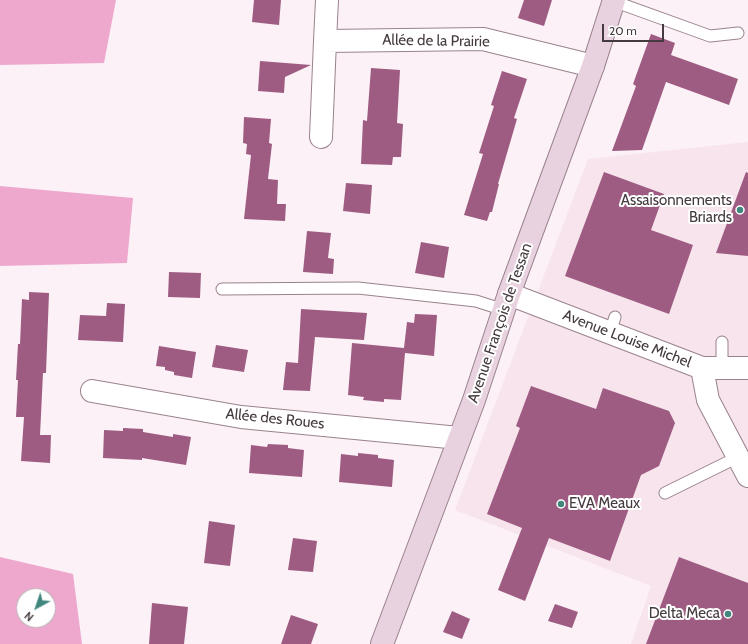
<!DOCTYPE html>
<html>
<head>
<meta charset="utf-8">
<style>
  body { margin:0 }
  #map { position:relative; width:748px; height:644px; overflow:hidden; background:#fcf1f6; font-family:Cabin,sans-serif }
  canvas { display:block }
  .north { position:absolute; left:16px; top:588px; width:40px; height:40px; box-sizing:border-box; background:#fff; border:1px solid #b4b0b2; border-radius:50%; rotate:220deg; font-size:11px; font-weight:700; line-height:16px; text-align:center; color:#443a3f }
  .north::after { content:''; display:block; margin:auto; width:14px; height:18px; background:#41877e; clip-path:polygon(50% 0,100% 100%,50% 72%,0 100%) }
  .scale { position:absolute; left:602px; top:24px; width:62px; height:18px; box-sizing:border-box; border:2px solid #443a3f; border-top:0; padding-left:5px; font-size:12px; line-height:14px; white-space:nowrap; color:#443a3f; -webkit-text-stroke:3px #fff; paint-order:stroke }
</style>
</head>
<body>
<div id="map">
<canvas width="748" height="644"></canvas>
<div class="north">N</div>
<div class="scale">20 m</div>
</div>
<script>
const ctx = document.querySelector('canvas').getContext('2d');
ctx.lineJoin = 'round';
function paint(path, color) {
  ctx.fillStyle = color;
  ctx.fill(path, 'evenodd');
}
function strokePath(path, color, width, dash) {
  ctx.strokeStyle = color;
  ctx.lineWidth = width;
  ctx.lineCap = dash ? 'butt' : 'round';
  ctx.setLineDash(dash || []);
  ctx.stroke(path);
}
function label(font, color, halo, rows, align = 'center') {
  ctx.font = font + ' Cabin,sans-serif';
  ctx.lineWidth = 4;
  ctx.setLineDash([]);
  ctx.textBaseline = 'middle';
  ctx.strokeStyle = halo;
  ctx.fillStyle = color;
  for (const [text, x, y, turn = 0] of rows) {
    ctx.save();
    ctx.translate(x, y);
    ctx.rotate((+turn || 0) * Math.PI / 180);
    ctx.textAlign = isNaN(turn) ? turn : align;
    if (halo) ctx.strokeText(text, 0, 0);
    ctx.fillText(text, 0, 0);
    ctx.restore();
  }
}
const built = new Path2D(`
  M748,142V644H631L651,586L455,510L588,159Z`);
const green = new Path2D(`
  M0,0H116L104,63L0,65Z
  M0,186L133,198L127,263L0,266Z
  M0,557L73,574L82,644H0ZM24,596H48V620H24Z`);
const building = new Path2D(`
  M254,0H281L279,25L252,22Z
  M524,0H552L544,26L518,18Z
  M651,34L675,43L671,55L738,79L729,105L666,82L642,150L612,151L636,86L633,84Z
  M260,61L311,65L285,77L284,93L258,91Z
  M371,68L400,70L397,123L403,124L401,157H393L392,165L361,164L363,120L367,121Z
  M502,71L527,79L514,118L517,119L498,184H499L492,212H490L487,221L464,215L483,154L479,153L494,106L491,105Z
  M244,117L271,119L269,143L272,144L268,179L278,180L277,204H286L285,221L244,219L251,155L246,154L247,144L243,143Z
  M604,172L664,194L651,230L693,245L669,314L565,276Z
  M746,172L748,173V256L716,253Z
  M346,183L372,185L370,214L343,211Z
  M307,231L331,233L328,258L334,259L333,274L303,272Z
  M421,242L449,247L444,278L415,273Z
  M169,272L201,273L200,298L168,297Z
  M29,292L49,293L46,373H43L40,435H51L50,463L21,461L24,417H16L18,380H16L18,344H20L22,299L29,300Z
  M107,303L125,304L123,342L78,340L80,315L106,316Z
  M301,309L367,313L364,340L315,337L310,391L283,390L286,362L298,363Z
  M415,314L437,315L434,356L405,353L401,400L384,399V402L363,400L364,397L348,395L352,343L404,348L407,322L414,323Z
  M216,345L248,350L244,372L212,367Z
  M159,346L196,352L192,378L174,375V372L165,370V367L156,366Z
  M531,386L596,409L603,388L669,411L675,423L659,466L641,475L610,561L549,538L525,601L498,590L522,528L487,514L520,428L516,426Z
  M123,428L143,429V432L173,437V434L191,437L186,465L142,458V460L103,458L104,430L123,431Z
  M268,444L288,445V448L304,450L302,477L249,473L251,445L267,447Z
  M358,453L378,455V458L394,460L392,487L339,482L341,454L358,456Z
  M209,521L235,525L230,566L204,563Z
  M293,538L317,541L313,572L288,570Z
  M679,557L748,583V644H646Z
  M152,603L188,607L184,644H149Z
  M555,604L578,612L572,628L548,621Z
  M452,611L470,619L462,639L443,632Z
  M291,615L318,624L311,644H281Z`);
const lane = new Path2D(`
  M613,1L710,36L738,33
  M222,289L358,288L476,301L504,310
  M610,333L615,317
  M722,368V342
  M665,493L738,457`);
const street = new Path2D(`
  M325,41L327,0
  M321,137L325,41L483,39L593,66
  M509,294L702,368L708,400L748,476
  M702,368H748
  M92,391L241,417L459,438`);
const secondary = new Path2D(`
  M382,644L474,400L509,294L593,66L614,0`);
const markers = [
  [740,210,4,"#41877e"],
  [561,504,4,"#41877e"],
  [728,614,4,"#41877e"]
];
const streetNames = [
  ["Allée de la Prairie",436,41,1],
  ["Avenue François de Tessan",500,323,-71],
  ["Avenue Louise Michel",627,339,21],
  ["Allée des Roues",275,419,6]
];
const poiNames = [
  ["Assaisonnements",732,201],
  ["Briards",732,218],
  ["EVA Meaux",569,504,"left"],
  ["Delta Meca",720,614]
];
paint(built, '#f7e4ed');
paint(green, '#eea8ce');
paint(building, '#9f5c82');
strokePath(lane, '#9a828e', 13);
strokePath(street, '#9a828e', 24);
strokePath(secondary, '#9a828e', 24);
strokePath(lane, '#fff', 11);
strokePath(street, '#fff', 22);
strokePath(secondary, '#e9d2df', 22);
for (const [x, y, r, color] of markers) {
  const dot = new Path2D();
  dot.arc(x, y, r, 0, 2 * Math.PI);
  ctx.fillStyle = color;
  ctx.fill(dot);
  strokePath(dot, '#fff', 1.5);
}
label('15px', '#443a3f', '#fff', streetNames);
label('15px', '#443a3f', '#fff', poiNames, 'right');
</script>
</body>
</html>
